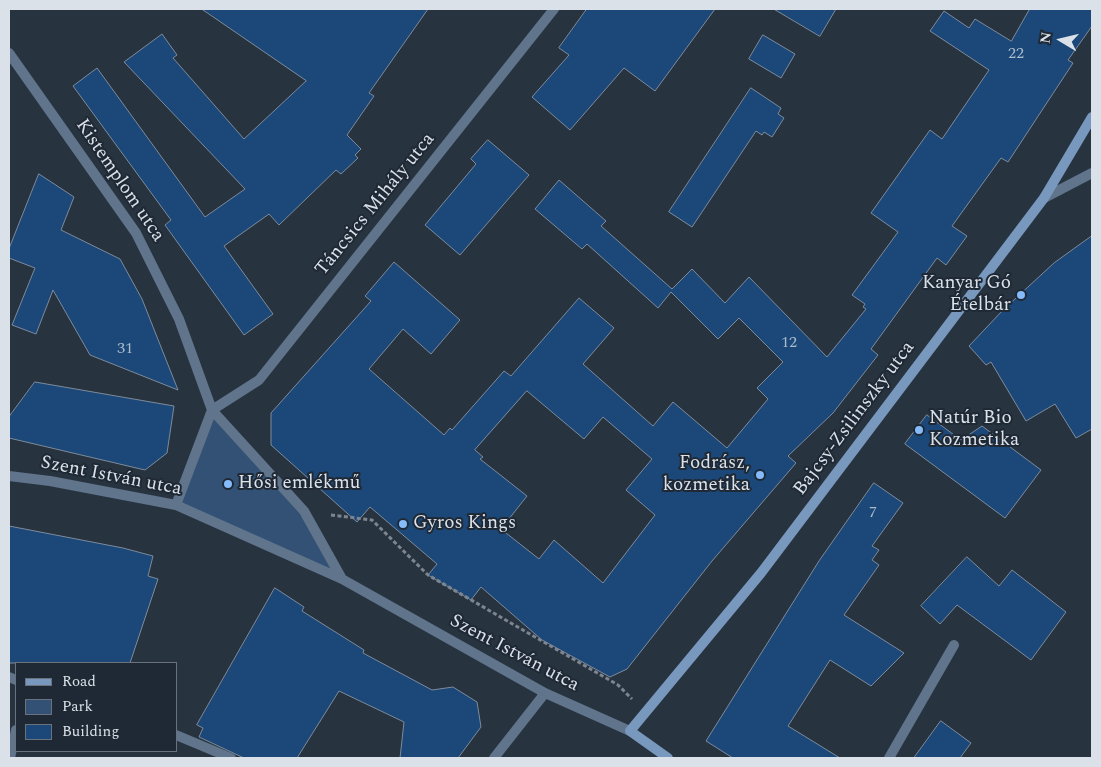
<!DOCTYPE html>
<html>
<head>
<meta charset="utf-8">
<style>
  body { margin:0 }
  #map { position:relative; width:1101px; height:767px; overflow:hidden; background:#283340; font-family:Spectral,serif }
  canvas { display:block }
  .frame { position:absolute; inset:0; border:10px solid #dae1e9; pointer-events:none }
  .legend { position:absolute; left:15px; top:662px; width:162px; height:90px; box-sizing:border-box; background:#1f2935; border:1px solid #6a737d; margin:0; padding:6px 9px; list-style:none; font-size:15px; color:#dae1e9 }
  .legend li { display:flex; align-items:center; gap:10px; height:25px }
  .legend b { width:25px; border:1px solid #6a737d }
  .north { position:absolute; left:1036px; top:15px; width:50px; height:50px; -webkit-text-stroke:4px #1f2935; paint-order:stroke; rotate:279deg; font-size:14px; font-weight:700; line-height:20px; text-align:center; color:#dae1e9 }
  .north::after { content:''; display:block; margin:auto; width:18px; height:22px; background:#dae1e9; clip-path:polygon(50% 0,100% 100%,50% 72%,0 100%) }
</style>
</head>
<body>
<div id="map">
<canvas width="1101" height="767"></canvas>
<div class="frame"></div>
<ul class="legend">
<li><b style="height:6px;background:#7998bd"></b>Road</li>
<li><b style="height:14px;background:#325175"></b>Park</li>
<li><b style="height:14px;background:#1b4879"></b>Building</li>
</ul>
<div class="north">N</div>
</div>
<script>
const ctx = document.querySelector('canvas').getContext('2d');
ctx.lineJoin = 'round';
function paint(path, color) {
  ctx.fillStyle = color;
  ctx.fill(path, 'evenodd');
}
function strokePath(path, color, width, dash) {
  ctx.strokeStyle = color;
  ctx.lineWidth = width;
  ctx.lineCap = dash ? 'butt' : 'round';
  ctx.setLineDash(dash || []);
  ctx.stroke(path);
}
function label(font, color, halo, rows, align = 'center') {
  ctx.font = font + ' Spectral,serif';
  ctx.lineWidth = 4;
  ctx.setLineDash([]);
  ctx.textBaseline = 'middle';
  ctx.strokeStyle = halo;
  ctx.fillStyle = color;
  for (const [text, x, y, turn = 0] of rows) {
    ctx.save();
    ctx.translate(x, y);
    ctx.rotate((+turn || 0) * Math.PI / 180);
    ctx.textAlign = isNaN(turn) ? turn : align;
    if (halo) ctx.strokeText(text, 0, 0);
    ctx.fillText(text, 0, 0);
    ctx.restore();
  }
}
const green = new Path2D(`
  M212,410L304,511L342,579L176,505Z`);
const building = new Path2D(`
  M202,9H428L369,93L374,96L347,135L361,149L355,155L358,158L341,174L336,170L279,225L269,214L224,246L273,314L244,335L165,225L171,220L73,86L97,68L205,217L245,189L124,62L162,34L177,55L173,58L244,139L306,81Z
  M587,9H715L655,91L624,68L570,130L532,97L569,55L559,48Z
  M774,9H836L820,36Z
  M1030,9H1092V26L1068,60L1073,63L1008,162L1001,158L952,226L967,236L946,265L937,258L871,349L878,355L833,413L788,456L796,463L712,561L627,669L610,677L542,640L481,587L471,600L428,575L437,564L370,507L357,522L271,445V413L371,301L365,296L394,262L460,320L431,354L403,329L369,369L444,435L450,428L452,430L504,371L511,376L579,298L614,328L583,364L653,426L673,402L727,448L768,399L757,388L783,362L739,318L718,339L671,292L658,308L587,244L582,249L535,209L559,180L606,221L601,226L672,289L692,269L725,303L749,277L827,357L866,309L863,307L865,304L852,295L898,232L871,213L930,130L942,139L989,70L930,31L944,11L969,28L975,19L1011,41ZM527,391L584,439L603,417L652,459L626,490L655,515L603,583L554,540L539,559L501,529L527,496L480,459L483,457L475,450Z
  M763,35L795,54L781,78L749,59Z
  M751,88L781,108L778,114L784,118L772,137L764,132L762,135L756,131L692,227L669,212Z
  M488,140L529,175L460,255L425,225L476,164L471,159Z
  M39,174L74,197L61,230L120,259L142,299L178,390L90,355L53,290L36,334L12,325L35,268L9,258V249Z
  M1092,236V429L1076,438L1055,404L1026,421L991,362L986,365L969,346L1003,310L1054,263Z
  M35,382L174,406L167,453L145,470L9,438V417Z
  M927,415L961,440L982,426L1041,470L1005,518L905,444Z
  M874,483L903,503L872,546L879,550L872,560L879,565L844,615L904,653L871,686L830,660L788,726L840,758H733L706,741L819,561Z
  M9,526L123,548L153,556L148,576L158,579L130,663H9Z
  M967,557L999,586L1012,570L1066,612L1031,660L957,605L940,624L921,606Z
  M275,588L304,607L302,611L364,650L363,653L432,690L453,687L477,702L481,727L458,758H400L404,722L339,691L297,758H244L199,737L203,728L197,725Z
  M941,721L971,743L960,758H914Z`);
const path = new Path2D(`
  M331,515L372,520L428,575L618,685L632,699`);
const lane = new Path2D(`
  M889,758L954,645`);
const street = new Path2D(`
  M9,53L136,233L179,319L212,410L176,505
  M1044,198L1092,173
  M212,410L259,380L554,9
  M212,410L304,511L342,579
  M9,476L50,481L176,505L342,579L545,693L630,731
  M9,677L16,680
  M176,735L231,758
  M10,758L16,730
  M494,758L545,693`);
const secondary = new Path2D(`
  M668,758L630,731L761,573L1044,198L1092,117`);
const markers = [
  [1021,295,5,"#85bbfb"],
  [919,430,5,"#85bbfb"],
  [760,475,5,"#85bbfb"],
  [228,484,5,"#85bbfb"],
  [403,524,5,"#85bbfb"]
];
const numberNames = [
  ["22",1016,55],
  ["12",789,344],
  ["31",125,350],
  ["7",873,514]
];
const streetNames = [
  ["Kistemplom utca",119,181,56],
  ["Táncsics Mihály utca",376,205,-51],
  ["Bajcsy-Zsilinszky utca",855,419,-53],
  ["Szent István utca",111,477,11],
  ["Szent István utca",514,654,28]
];
const poiNames = [
  ["Kanyar Gó",1011,284,"right"],
  ["Ételbár",1011,306,"right"],
  ["Natúr Bio",929,419],
  ["Kozmetika",929,441],
  ["Fodrász,",750,464,"right"],
  ["kozmetika",750,486,"right"],
  ["Hősi emlékmű",238,484],
  ["Gyros Kings",413,524]
];
paint(green, '#325175');
paint(building, '#1b4879');
strokePath(building, '#7e8b9a', 1);
strokePath(path, '#7d8690', 3, [4, 2.5]);
strokePath(lane, '#60748b', 10);
strokePath(street, '#60748b', 10);
strokePath(secondary, '#7998bd', 10);
for (const [x, y, r, color] of markers) {
  const dot = new Path2D();
  dot.arc(x, y, r, 0, 2 * Math.PI);
  ctx.fillStyle = color;
  ctx.fill(dot);
  strokePath(dot, '#1f2935', 2);
}
label('16px', '#aabbcd', null, numberNames);
label('19px', '#dae1e9', '#1f2935', streetNames);
label('19px', '#dae1e9', '#1f2935', poiNames, 'left');
</script>
</body>
</html>
